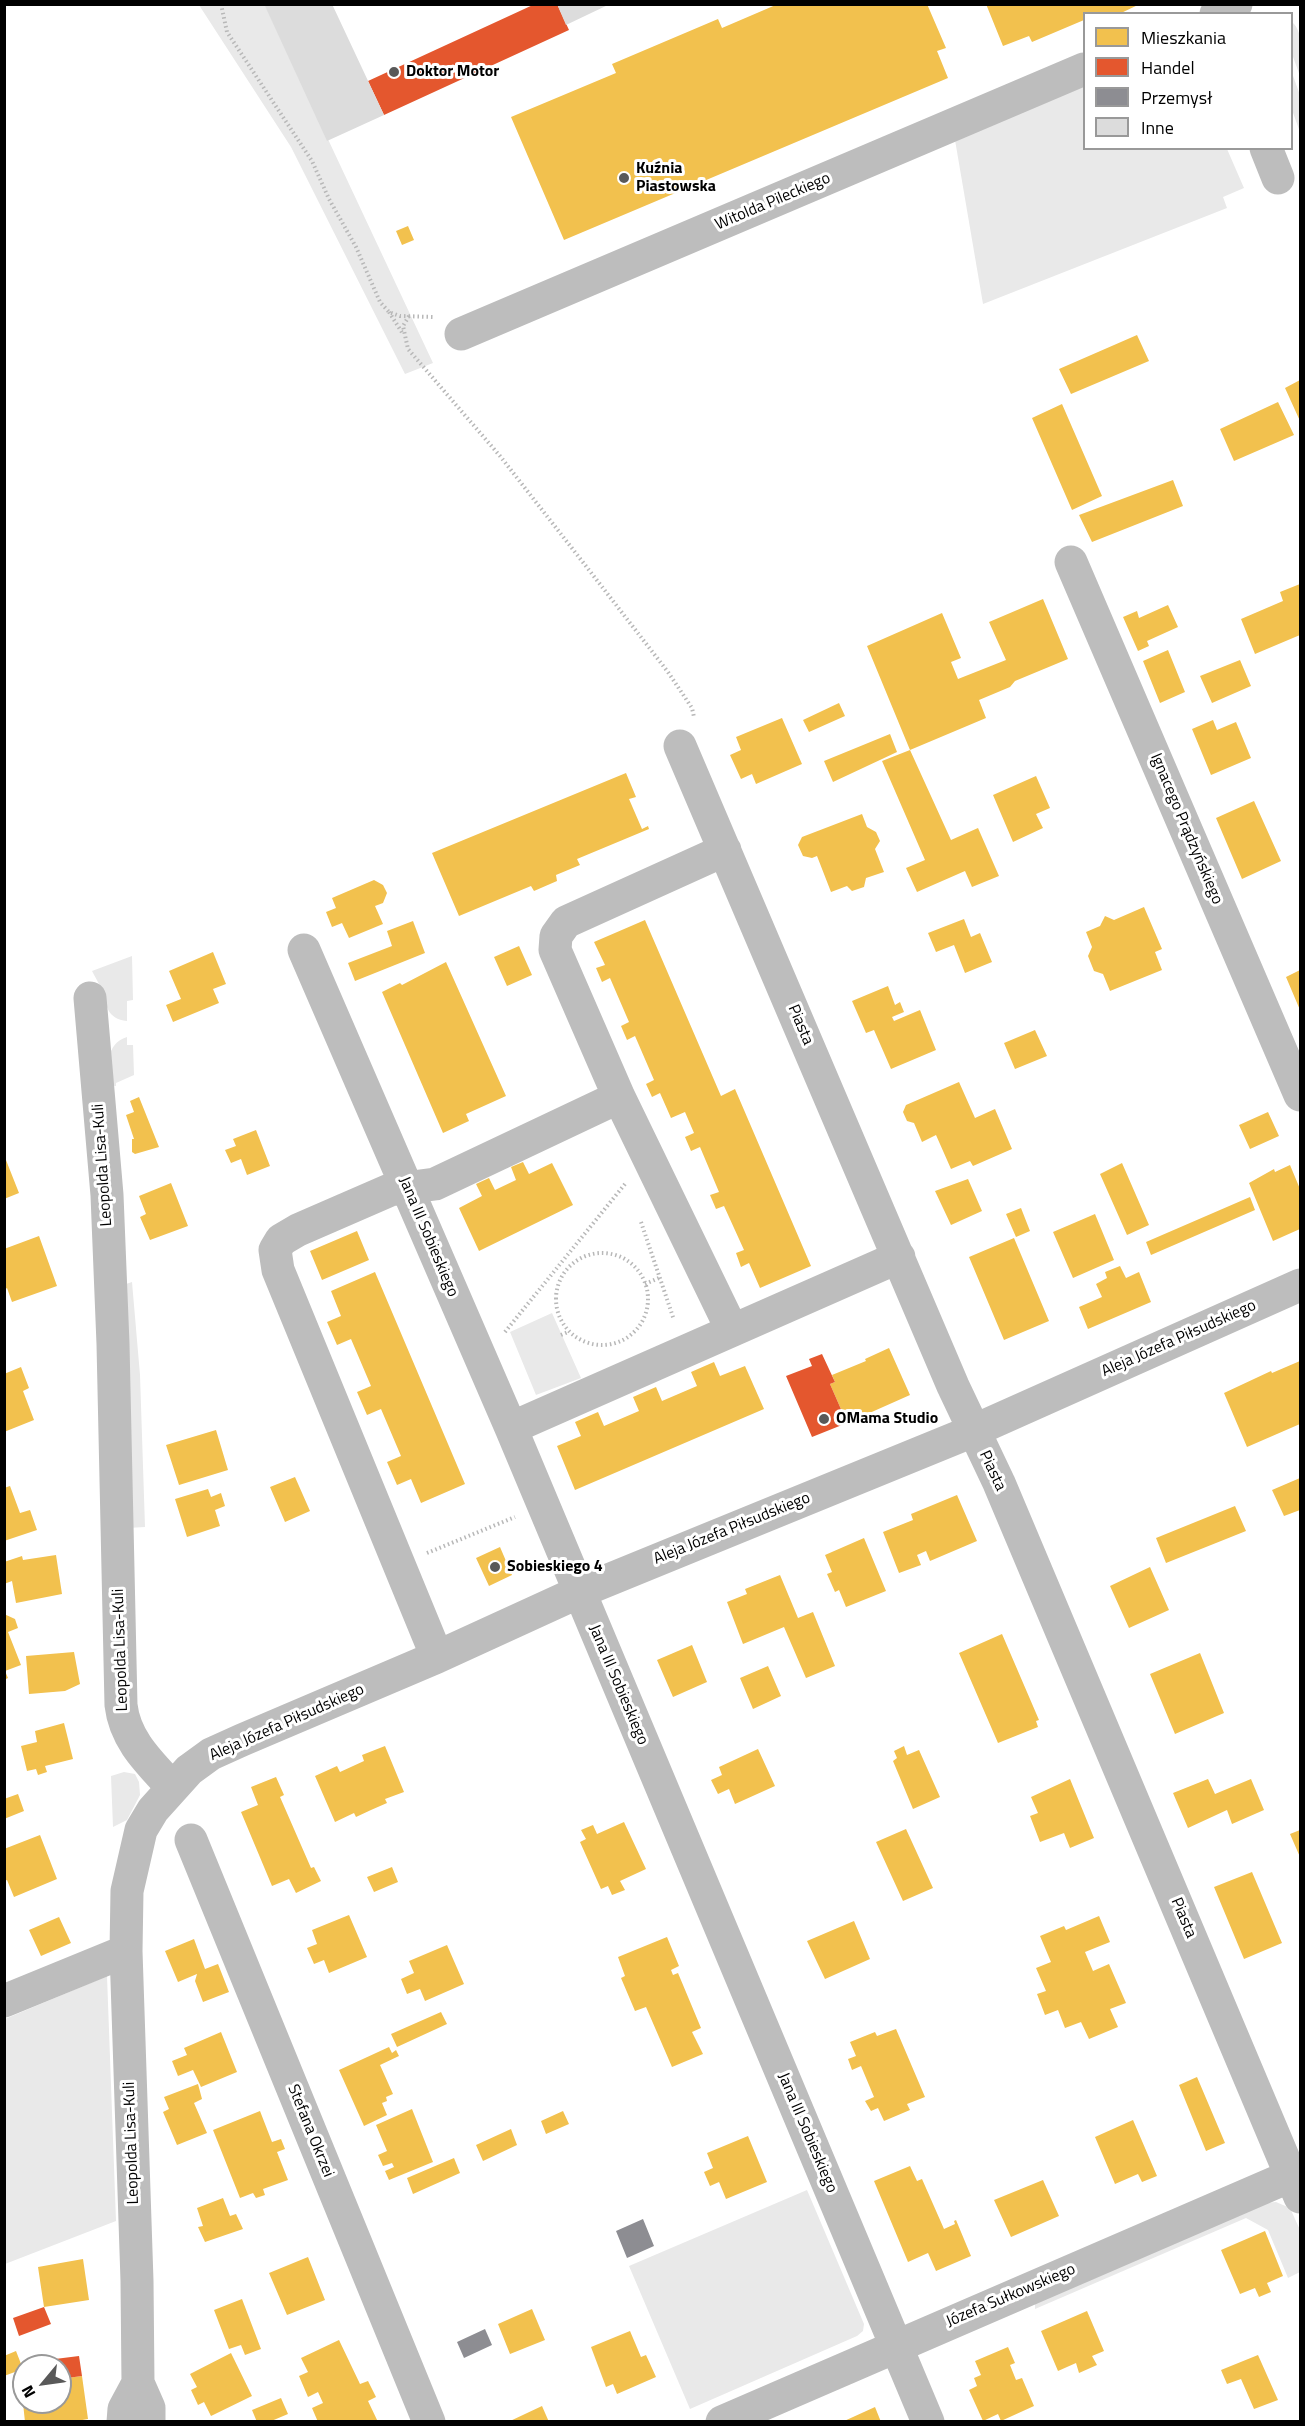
<!DOCTYPE html>
<html>
<head>
<meta charset="utf-8">
<style>
  body { margin:0 }
  #map { position:relative; width:1305px; height:2426px; overflow:hidden; background:#fff; font-family:"Titillium Web",sans-serif }
  canvas { display:block }
  .frame { position:absolute; inset:0; border:6px solid #000; pointer-events:none }
  .legend { position:absolute; left:1083px; top:12px; width:210px; height:138px; box-sizing:border-box; background:#fff; border:2px solid #999; margin:0; padding:8px 10px; list-style:none; font-size:18px; color:#000 }
  .legend li { display:flex; align-items:center; gap:12px; height:30px }
  .legend b { width:30px; border:2px solid #999 }
  .north { position:absolute; left:12px; top:2354px; width:60px; height:60px; box-sizing:border-box; background:#fff; border:2px solid #999; border-radius:50%; rotate:241deg; font-size:16px; font-weight:700; line-height:24px; text-align:center; color:#000 }
  .north::after { content:''; display:block; margin:auto; width:21px; height:27px; background:#595959; clip-path:polygon(50% 0,100% 100%,50% 72%,0 100%) }
</style>
</head>
<body>
<div id="map">
<canvas width="1305" height="2426"></canvas>
<div class="frame"></div>
<ul class="legend">
<li><b style="height:16px;background:#f2c14e"></b>Mieszkania</li>
<li><b style="height:16px;background:#e4572e"></b>Handel</li>
<li><b style="height:16px;background:#8d8d92"></b>Przemysł</li>
<li><b style="height:16px;background:#dcdcdc"></b>Inne</li>
</ul>
<div class="north">N</div>
</div>
<script>
const ctx = document.querySelector('canvas').getContext('2d');
ctx.lineJoin = 'round';
function paint(path, color) {
  ctx.fillStyle = color;
  ctx.fill(path, 'evenodd');
}
function strokePath(path, color, width, dash) {
  ctx.strokeStyle = color;
  ctx.lineWidth = width;
  ctx.lineCap = dash ? 'butt' : 'round';
  ctx.setLineDash(dash || []);
  ctx.stroke(path);
}
function label(font, color, halo, rows, align = 'center') {
  ctx.font = font + ' "Titillium Web",sans-serif';
  ctx.lineWidth = 6;
  ctx.setLineDash([]);
  ctx.textBaseline = 'middle';
  ctx.strokeStyle = halo;
  ctx.fillStyle = color;
  for (const [text, x, y, turn = 0] of rows) {
    ctx.save();
    ctx.translate(x, y);
    ctx.rotate((+turn || 0) * Math.PI / 180);
    ctx.textAlign = isNaN(turn) ? turn : align;
    if (halo) ctx.strokeText(text, 0, 0);
    ctx.fillText(text, 0, 0);
    ctx.restore();
  }
}
const green = new Path2D(`
  M199,5H265L433,363L405,374L291,147Z
  M1292,22C1305,33 1301,60 1300,76L1292,54Z
  M1292,73L1300,95V132L1292,110Z
  M1084,84V148L1227,149L1244,188L1223,197L1227,208L983,304L955,140Z
  M132,956L133,1000L127,1001V1021C107,1019 107,1006 101,989C99,983 95,977 92,971Z
  M127,1037V1045H133L134,1075L116,1083V1086L107,1085C109,1065 105,1044 127,1037Z
  M132,1282L140,1375L145,1527L128,1528L126,1284Z
  M552,1313L581,1378L536,1395L510,1332Z
  M124,1772L135,1774L139,1782L140,1795L127,1820L113,1827L111,1776Z
  M107,1976L116,2221L5,2264V2019Z
  M807,2190L864,2324L863,2331L857,2336L690,2409L629,2266Z
  M1276,2202L1290,2208L1300,2230V2272L1288,2278L1268,2230L1246,2218L1035,2309V2302L1266,2203Z`);
const homes = new Path2D(`
  M778,4H927L946,48L937,51L948,78L564,240L511,117L616,73L612,64L718,19L722,28Z
  M986,4H1140L1119,14H1084V20L1032,42L1029,36L1003,46Z
  M408,226L414,240L402,245L396,231Z
  M1137,335L1149,361L1071,394L1059,369Z
  M1300,380V421L1285,388Z
  M1278,402L1294,435L1234,461L1220,429Z
  M1062,404L1102,496L1072,510L1032,418Z
  M1173,480L1183,506L1092,542L1079,515Z
  M1300,584V635L1255,654L1241,619L1283,601L1280,592Z
  M1043,599L1068,659L1015,681L1010,687L979,700L986,718L910,750L867,646L942,613L961,658L951,662L958,679L1006,660L989,622Z
  M1168,605L1178,627L1147,641L1149,646L1138,651L1123,617L1137,611L1139,618Z
  M1168,650L1185,692L1160,703L1143,661Z
  M1240,660L1251,686L1212,703L1200,676Z
  M839,703L845,716L809,732L803,720Z
  M782,718L802,764L756,784L752,774L741,779L730,755L741,750L736,737Z
  M1213,720L1217,730L1236,722L1251,758L1211,775L1192,729Z
  M890,734L897,752L833,782L824,761Z
  M910,750L951,840L978,828L999,876L972,887L965,871L917,892L906,868L925,860L882,761Z
  M626,773L636,797L629,799L642,829L648,826L649,829L577,859L580,865L556,875L557,881L534,891L531,886L459,916L432,853Z
  M1036,776L1050,808L1036,814L1043,828L1013,842L993,795Z
  M1254,801L1281,861L1242,879L1216,818Z
  M862,814L867,827L876,832L880,841L875,849L884,872L866,878L864,887L852,891L847,886L831,892L817,856L812,858L803,856L798,845L802,837Z
  M374,880L383,885L387,893L383,903L375,906L383,924L349,938L342,923L332,927L326,912L336,908L332,898Z
  M1144,907L1162,949L1155,952L1162,970L1110,991L1103,974L1094,971L1088,956L1092,947L1086,932L1100,926L1105,916L1114,920Z
  M964,919L971,937L980,933L992,962L965,973L954,945L936,952L928,933Z
  M645,920L721,1096L735,1089L811,1266L760,1288L749,1263L741,1267L736,1253L744,1250L724,1206L716,1209L710,1195L719,1192L700,1147L691,1151L685,1137L694,1133L685,1112L671,1118L660,1093L652,1097L646,1084L654,1080L635,1036L627,1040L621,1026L629,1022L610,978L602,982L596,968L605,965L594,942Z
  M413,921L425,953L355,981L348,963L392,946L387,931Z
  M519,946L532,975L507,986L494,957Z
  M213,952L226,984L213,989L219,1003L173,1022L166,1005L181,999L169,971Z
  M446,962L506,1096L466,1114L469,1121L443,1133L382,992L400,983L402,985Z
  M1300,970V1010L1286,977Z
  M888,986L895,1005L900,1002L904,1012L892,1017L894,1021L920,1010L936,1050L891,1069L874,1030L866,1033L852,1001Z
  M1035,1030L1047,1056L1015,1069L1004,1043Z
  M959,1082L975,1118L995,1109L1012,1149L973,1166L970,1161L951,1169L936,1135L922,1142L914,1123L907,1121L903,1112L906,1105Z
  M139,1097L159,1147L135,1154L132,1152V1139H134L126,1115L134,1112L130,1101Z
  M1268,1112L1279,1136L1250,1149L1239,1125Z
  M256,1130L270,1166L247,1175L241,1159L231,1163L225,1150L236,1146L233,1139Z
  M4,1155L19,1193L4,1199Z
  M523,1162L529,1174L552,1163L573,1205L479,1251L459,1208L482,1196L476,1184L489,1178L495,1190L516,1180L511,1167Z
  M1122,1163L1149,1225L1127,1235L1100,1174Z
  M1290,1165L1300,1189V1229L1273,1241L1249,1183L1274,1169L1275,1172Z
  M968,1179L982,1211L951,1225L935,1191Z
  M171,1183L188,1226L150,1240L140,1217L146,1214L139,1196Z
  M1250,1197L1255,1210L1151,1255L1146,1242Z
  M1021,1208L1030,1231L1016,1237L1006,1214Z
  M1095,1214L1114,1260L1073,1278L1053,1232Z
  M357,1231L369,1260L322,1280L310,1251Z
  M39,1236L57,1286L12,1302L7,1288L4,1290V1249Z
  M1014,1238L1049,1321L1004,1340L969,1257Z
  M1120,1266L1126,1278L1139,1272L1151,1302L1088,1329L1079,1307L1102,1297L1096,1284L1107,1278L1105,1272Z
  M375,1272L465,1484L421,1503L411,1479L397,1485L387,1462L401,1456L381,1409L367,1415L357,1392L371,1386L351,1339L337,1345L327,1322L341,1316L331,1291Z
  M889,1348L910,1395L847,1423L830,1384L835,1382L832,1375L866,1361L865,1359Z
  M1300,1361V1424L1247,1447L1224,1393L1271,1371L1272,1373Z
  M714,1362L720,1376L745,1366L764,1409L575,1490L557,1446L581,1436L575,1422L598,1412L604,1426L639,1411L633,1397L656,1387L662,1401L697,1386L691,1372Z
  M21,1367L29,1388L23,1391L34,1420L4,1432V1374Z
  M216,1430L228,1470L179,1485L166,1445Z
  M295,1477L310,1511L285,1522L270,1487Z
  M1300,1478V1510L1284,1516L1272,1490Z
  M10,1486L20,1513L30,1510L37,1530L4,1541V1488Z
  M208,1489L211,1497L221,1493L225,1506L215,1510L220,1526L187,1537L175,1499Z
  M957,1495L977,1541L930,1561L926,1551L917,1555L921,1565L899,1573L883,1532L913,1520L911,1514Z
  M1235,1506L1246,1531L1166,1563L1156,1538Z
  M864,1538L886,1591L846,1607L839,1590L835,1592L827,1574L832,1572L825,1555Z
  M500,1547L512,1575L489,1586L476,1558Z
  M56,1555L62,1594L16,1603L12,1581L4,1584V1562L22,1556L23,1560Z
  M1150,1567L1169,1610L1129,1628L1110,1586Z
  M780,1575L798,1618L813,1612L835,1666L806,1678L784,1627L743,1644L727,1602L747,1594L745,1589Z
  M4,1614L15,1619L18,1628L8,1632L21,1665L5,1671L8,1678L4,1680Z
  M1002,1634L1039,1720L1036,1721L1038,1727L998,1743L959,1653Z
  M692,1645L707,1682L673,1697L657,1660Z
  M74,1652L80,1684L65,1691L29,1694L26,1656Z
  M1200,1653L1224,1713L1175,1734L1150,1674Z
  M768,1666L781,1696L753,1709L740,1678Z
  M64,1723L73,1759L45,1766L47,1772L38,1775L36,1769L27,1771L21,1746L37,1742L35,1731Z
  M385,1746L404,1792L385,1799L387,1803L371,1810L356,1817L354,1813L335,1822L315,1776L337,1766L340,1772L364,1761L362,1755Z
  M904,1746L907,1755L919,1750L940,1797L913,1809L893,1761L897,1758L894,1751Z
  M758,1749L775,1786L735,1804L729,1789L718,1794L711,1780L722,1775L719,1767Z
  M276,1777L284,1795L280,1797L311,1868L314,1867L321,1881L296,1893L289,1879L272,1886L241,1812L258,1805L251,1787Z
  M1070,1779L1094,1838L1070,1848L1064,1833L1040,1842L1030,1816L1038,1813L1031,1797Z
  M1208,1779L1215,1794L1251,1779L1264,1810L1232,1824L1227,1810L1188,1828L1173,1793Z
  M18,1794L24,1811L4,1819V1799Z
  M624,1822L646,1869L620,1881L625,1890L612,1895L608,1886L601,1889L580,1842L586,1839L581,1830L593,1825L597,1834Z
  M906,1829L933,1888L903,1901L876,1842Z
  M1300,1830V1857L1290,1834Z
  M40,1835L57,1879L14,1897L7,1880L4,1881V1849Z
  M392,1867L398,1882L374,1892L367,1877Z
  M1252,1872L1282,1943L1244,1959L1214,1887Z
  M349,1915L367,1957L329,1973L324,1960L314,1964L307,1948L317,1944L312,1930Z
  M1099,1916L1110,1942L1085,1952L1093,1971L1109,1964L1126,2003L1110,2009L1118,2027L1089,2039L1081,2022L1065,2028L1058,2010L1045,2015L1037,1994L1046,1991L1036,1968L1051,1962L1040,1936L1064,1926L1066,1930Z
  M59,1917L71,1943L41,1956L29,1930Z
  M854,1921L870,1959L825,1979L807,1941Z
  M667,1937L679,1966L671,1970L673,1975L678,1973L701,2028L692,2032L703,2054L672,2067L646,2007L635,2011L621,1978L625,1976L618,1957Z
  M194,1939L205,1969L218,1964L229,1992L203,2002L195,1981L197,1974L178,1982L165,1951Z
  M447,1945L464,1984L425,2001L420,1989L407,1994L401,1979L414,1973L409,1961Z
  M441,2012L447,2024L397,2047L391,2034Z
  M896,2029L925,2097L907,2104L910,2110L884,2121L878,2108L871,2111L865,2101L874,2097L861,2066L852,2070L848,2059L856,2056L850,2042L875,2032L877,2036Z
  M221,2032L237,2072L201,2087L193,2070L178,2076L172,2061L187,2055L184,2048Z
  M389,2047L392,2053L396,2050L399,2056L380,2065L393,2094L386,2097L387,2101L382,2103L387,2115L364,2126L339,2070Z
  M1197,2077L1225,2143L1206,2151L1179,2085Z
  M198,2084L202,2099L194,2103L207,2133L177,2145L163,2112L169,2109L164,2097Z
  M412,2109L433,2162L389,2180L385,2171L394,2167L392,2163L383,2166L378,2155L387,2151L376,2125Z
  M260,2111L272,2142L281,2139L285,2149L277,2152L288,2180L263,2189L265,2195L256,2198L253,2193L240,2198L213,2130Z
  M563,2111L569,2124L546,2134L541,2121Z
  M1133,2120L1157,2176L1142,2182L1138,2174L1115,2184L1095,2137Z
  M511,2129L517,2145L483,2161L476,2145Z
  M748,2136L767,2182L726,2199L719,2182L710,2186L704,2172L713,2168L707,2153Z
  M454,2158L460,2173L413,2194L407,2178Z
  M910,2166L917,2181L922,2179L944,2229L955,2224L954,2221L956,2220L971,2256L936,2271L928,2253L908,2262L874,2181Z
  M1043,2180L1059,2216L1011,2237L994,2200Z
  M223,2198L230,2216L236,2214L243,2229L205,2242L198,2227L203,2226L197,2208Z
  M1265,2231L1283,2276L1267,2283L1271,2292L1259,2297L1255,2288L1240,2294L1221,2250Z
  M308,2257L325,2300L287,2315L269,2273Z
  M83,2259L89,2300L44,2307L38,2267Z
  M242,2299L261,2349L245,2355L241,2345L229,2349L214,2310Z
  M532,2309L545,2340L510,2354L498,2324Z
  M1087,2311L1104,2351L1092,2356L1097,2365L1079,2373L1076,2363L1058,2371L1041,2331Z
  M630,2331L641,2357L646,2355L656,2377L617,2394L613,2384L606,2387L591,2347Z
  M339,2340L360,2384L368,2381L376,2397L368,2401L378,2422H318L312,2408L323,2403L318,2392L308,2397L299,2376L308,2372L301,2358Z
  M1008,2347L1015,2363L1010,2365L1016,2380L1022,2378L1034,2406L1001,2421L998,2414L983,2421L969,2390L977,2386L974,2378L981,2375L975,2361Z
  M16,2351L23,2369L4,2376V2356Z
  M231,2353L252,2396L211,2416L204,2402L198,2405L191,2390L197,2387L190,2374Z
  M1258,2355L1278,2400L1254,2409L1241,2379L1227,2384L1221,2370Z
  M82,2376L88,2419L71,2422H25L23,2403L60,2402V2379Z
  M281,2398L288,2414L269,2422H257L252,2410Z
  M542,2406L549,2422H508Z
  M875,2407L881,2422H842Z`);
const shops = new Path2D(`
  M535,4H557L569,30L384,115L368,81Z
  M822,1354L835,1382L830,1384L847,1423L812,1437L786,1376L812,1366L809,1359Z
  M44,2307L51,2324L19,2336L13,2318Z
  M79,2356L82,2376L60,2379V2366H40L39,2361Z`);
const industry = new Path2D(`
  M643,2219L654,2246L627,2258L616,2231Z
  M485,2329L492,2345L464,2358L457,2342Z`);
const building = new Path2D(`
  M269,4H332L384,115L327,141L265,6Z
  M557,4H610L566,25Z`);
const path = new Path2D(`
  M221,4L227,32L312,161L329,199L356,247L380,302L389,312L400,316L435,317
  M389,312L403,334
  M409,316L403,326L408,349L500,456L589,570L668,672L692,708L694,717
  M641,1222L674,1320
  M556 1299a46 46 0 1 1 92 0a46 46 0 1 1-92 0Z
  M645,1284L659,1278
  M505,1332L625,1184
  M561,1335L568,1332
  M427,1553L515,1517`);
const minor = new Path2D(`
  M1216,14L1236,4
  M1266,148L1278,178
  M461,334L1084,69
  M1071,562L1300,1095
  M680,746L953,1386L999,1483L1300,2197
  M725,850L566,922L556,936L555,950L619,1097L732,1330
  M304,950L511,1428L928,2422
  M90,998L107,1195L113,1344L121,1705C125,1740 149,1762 172,1787
  M511,1428L899,1257
  M437,1657L278,1270L275,1250L281,1240L298,1230L390,1190L435,1184L619,1097
  M191,1840L429,2422
  M4,2001L126,1951
  M123,2422L124,2409L138,2383
  M149,2422V2408L138,2383L137,2281L126,1951L127,1891L141,1830L153,1810L189,1770L211,1754L242,1740L437,1657L579,1592L973,1431L1300,1285
  M722,2422L1300,2172`);
const markers = [
  [394,72,6,"#595959"],
  [624,178,6,"#595959"],
  [824,1419,6,"#595959"],
  [495,1567,6,"#595959"]
];
const poiNames = [
  ["Doktor Motor",406,72],
  ["Kuźnia",636,169],
  ["Piastowska",636,187],
  ["OMama Studio",836,1419],
  ["Sobieskiego 4",507,1567]
];
const streetNames = [
  ["Witolda Pileckiego",773,202,-23],
  ["Ignacego Prądzyńskiego",1186,829,67],
  ["Piasta",800,1025,67],
  ["Leopolda Lisa-Kuli",103,1165,-94],
  ["Jana III Sobieskiego",428,1237,67],
  ["Aleja Józefa Piłsudskiego",1179,1339,-24],
  ["Piasta",992,1471,65],
  ["Aleja Józefa Piłsudskiego",732,1529,-22],
  ["Leopolda Lisa-Kuli",121,1650,-92],
  ["Jana III Sobieskiego",618,1685,67],
  ["Aleja Józefa Piłsudskiego",287,1723,-24],
  ["Piasta",1183,1918,67],
  ["Stefana Okrzei",310,2131,68],
  ["Jana III Sobieskiego",807,2133,67],
  ["Leopolda Lisa-Kuli",132,2143,-92],
  ["Józefa Sułkowskiego",1011,2296,-23]
];
paint(green, '#e9e9e9');
paint(homes, '#f2c14e');
paint(shops, '#e4572e');
paint(industry, '#8d8d92');
paint(building, '#dcdcdc');
strokePath(path, '#b8b8b8', 4, [1.5, 3]);
strokePath(minor, '#bdbdbd', 33);
for (const [x, y, r, color] of markers) {
  const dot = new Path2D();
  dot.arc(x, y, r, 0, 2 * Math.PI);
  ctx.fillStyle = color;
  ctx.fill(dot);
  strokePath(dot, '#fff', 2);
}
label('bold 16px', '#000', '#fff', poiNames, 'left');
label('16px', '#000', '#fff', streetNames);
</script>
</body>
</html>
